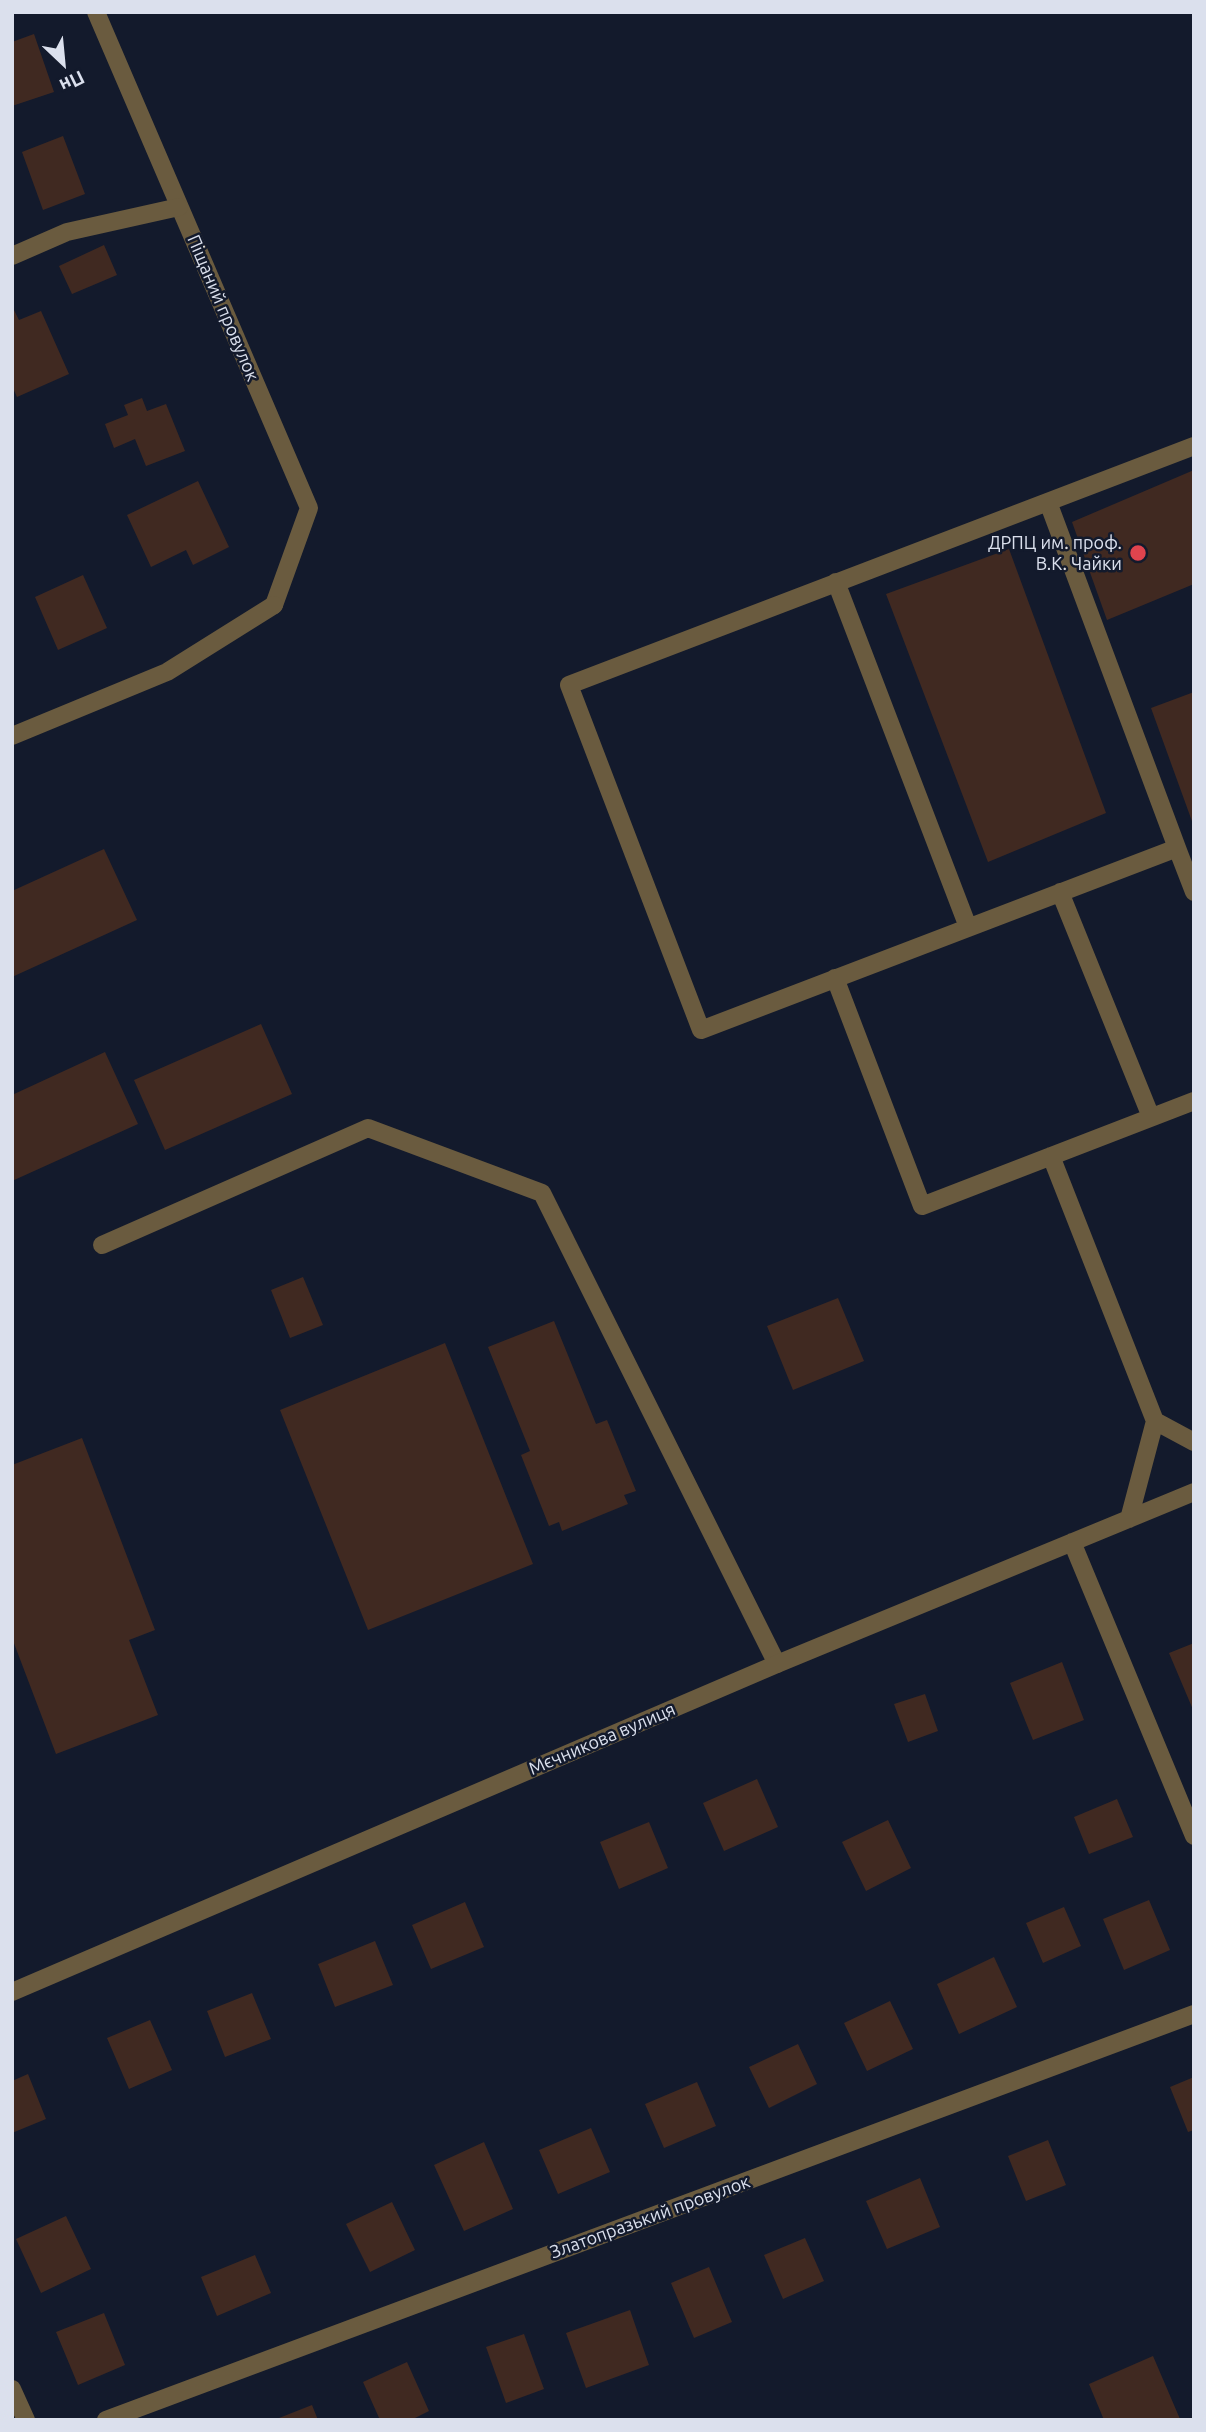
<!DOCTYPE html>
<html>
<head>
<meta charset="utf-8">
<style>
  body { margin:0 }
  #map { position:relative; width:1206px; height:2432px; overflow:hidden; background:#131a2c; font-family:Ubuntu,sans-serif }
  canvas { display:block }
  .frame { position:absolute; inset:0; border:14px solid #dbe0ed; pointer-events:none }
  .north { position:absolute; left:28px; top:28px; width:70px; height:70px; -webkit-text-stroke:5px #131a2c; paint-order:stroke; rotate:154deg; font-size:19px; font-weight:700; line-height:28px; text-align:center; color:#dbe0ed }
  .north::after { content:''; display:block; margin:auto; width:24px; height:32px; background:#dbe0ed; clip-path:polygon(50% 0,100% 100%,50% 72%,0 100%) }
</style>
</head>
<body>
<div id="map">
<canvas width="1206" height="2432"></canvas>
<div class="frame"></div>
<div class="north">Пн</div>
</div>
<script>
const ctx = document.querySelector('canvas').getContext('2d');
ctx.lineJoin = 'round';
function paint(path, color) {
  ctx.fillStyle = color;
  ctx.fill(path, 'evenodd');
}
function strokePath(path, color, width, dash) {
  ctx.strokeStyle = color;
  ctx.lineWidth = width;
  ctx.lineCap = dash ? 'butt' : 'round';
  ctx.setLineDash(dash || []);
  ctx.stroke(path);
}
function label(font, color, halo, rows, align = 'center') {
  ctx.font = font + ' Ubuntu,sans-serif';
  ctx.lineWidth = 5;
  ctx.setLineDash([]);
  ctx.textBaseline = 'middle';
  ctx.strokeStyle = halo;
  ctx.fillStyle = color;
  for (const [text, x, y, turn = 0] of rows) {
    ctx.save();
    ctx.translate(x, y);
    ctx.rotate((+turn || 0) * Math.PI / 180);
    ctx.textAlign = isNaN(turn) ? turn : align;
    if (halo) ctx.strokeText(text, 0, 0);
    ctx.fillText(text, 0, 0);
    ctx.restore();
  }
}
const building = new Path2D(`
  M34,34L54,92L12,106V42Z
  M63,136L85,194L43,210L22,152Z
  M104,245L117,275L72,294L59,266Z
  M12,306L19,320L41,311L69,374L17,397L12,386Z
  M142,398L147,411L166,404L185,451L146,466L135,439L114,448L105,424L128,415L124,405Z
  M1194,470V584L1107,620L1072,522Z
  M198,481L229,547L193,565L186,550L151,567L127,515Z
  M1009,549L1106,813L988,862L886,594Z
  M83,575L107,628L58,650L35,597Z
  M1194,692V824H1193L1151,708Z
  M104,849L137,920L12,977V891Z
  M261,1024L292,1094L165,1150L134,1080Z
  M105,1052L138,1124L12,1181V1095Z
  M303,1277L323,1325L290,1338L271,1290Z
  M838,1298L864,1361L793,1390L767,1326Z
  M554,1321L596,1424L607,1420L636,1491L624,1495L628,1504L562,1531L559,1522L549,1526L521,1455L530,1451L488,1347Z
  M445,1343L533,1564L368,1630L280,1410Z
  M82,1438L155,1630L129,1640L158,1715L56,1754L12,1638V1465Z
  M1194,1643V1712L1169,1653Z
  M1062,1662L1084,1720L1033,1740L1010,1683Z
  M925,1694L938,1731L908,1742L894,1704Z
  M757,1779L778,1827L724,1851L703,1803Z
  M1117,1799L1133,1837L1089,1854L1074,1817Z
  M888,1820L911,1868L866,1891L842,1842Z
  M649,1822L668,1868L619,1889L600,1842Z
  M1149,1900L1170,1950L1124,1970L1103,1919Z
  M465,1902L484,1947L431,1969L412,1925Z
  M1064,1907L1081,1946L1043,1963L1026,1923Z
  M375,1941L393,1985L335,2007L318,1964Z
  M994,1957L1017,2007L959,2034L937,1984Z
  M252,1993L271,2039L225,2057L207,2011Z
  M890,2001L913,2049L867,2071L844,2023Z
  M150,2020L172,2070L129,2089L107,2038Z
  M798,2044L817,2084L769,2108L749,2067Z
  M28,2074L46,2119L12,2133V2081Z
  M1194,2077V2130L1188,2132L1170,2087Z
  M697,2082L716,2126L664,2148L645,2104Z
  M591,2128L610,2172L558,2194L539,2150Z
  M1048,2140L1066,2185L1026,2201L1008,2156Z
  M484,2142L513,2209L464,2231L434,2165Z
  M920,2178L940,2227L887,2249L866,2201Z
  M392,2202L415,2250L370,2272L346,2224Z
  M66,2216L91,2269L41,2293L16,2239Z
  M805,2238L824,2281L783,2299L764,2255Z
  M255,2255L271,2293L217,2316L201,2277Z
  M709,2267L732,2322L694,2338L671,2283Z
  M630,2310L649,2365L586,2388L566,2333Z
  M104,2313L125,2365L78,2385L56,2332Z
  M524,2334L544,2389L506,2403L486,2347Z
  M1153,2356L1180,2419L1104,2420L1089,2384Z
  M407,2362L429,2411L411,2420H380L363,2382Z
  M312,2405L318,2420H274Z`);
const lane = new Path2D(`
  M96,12L309,508L274,605
  M102,1245L368,1128L542,1193L777,1664`);
const street = new Path2D(`
  M12,256L67,232L179,207
  M1194,446L569,685L701,1030L1177,848L1194,892
  M1048,502L1180,856
  M836,582L968,927
  M12,736L167,672L274,605
  M1060,892L1151,1117
  M835,978L922,1206L1194,1101
  M1051,1156L1155,1421
  M1129,1519L1155,1421L1194,1442
  M1072,1542L1194,1836
  M12,1992L777,1664L1194,1492
  M12,2389L26,2420
  M106,2420L1194,2014`);
const markers = [
  [1138,553,9,"#e0444e"]
];
const streetNames = [
  ["Піщаний провулок",223,308,67],
  ["Мєчникова вулиця",602,1739,-23],
  ["Златопразький провулок",650,2217,-20]
];
const poiNames = [
  ["ДРПЦ им. проф.",1122,543],
  ["В.К. Чайки",1122,564]
];
paint(building, '#402921');
strokePath(lane, '#6a5b3f', 18);
strokePath(street, '#6a5b3f', 18);
for (const [x, y, r, color] of markers) {
  const dot = new Path2D();
  dot.arc(x, y, r, 0, 2 * Math.PI);
  ctx.fillStyle = color;
  ctx.fill(dot);
  strokePath(dot, '#131a2c', 2.5);
}
label('18px', '#dbe0ed', '#131a2c', streetNames);
label('18px', '#dbe0ed', '#131a2c', poiNames, 'right');
</script>
</body>
</html>
